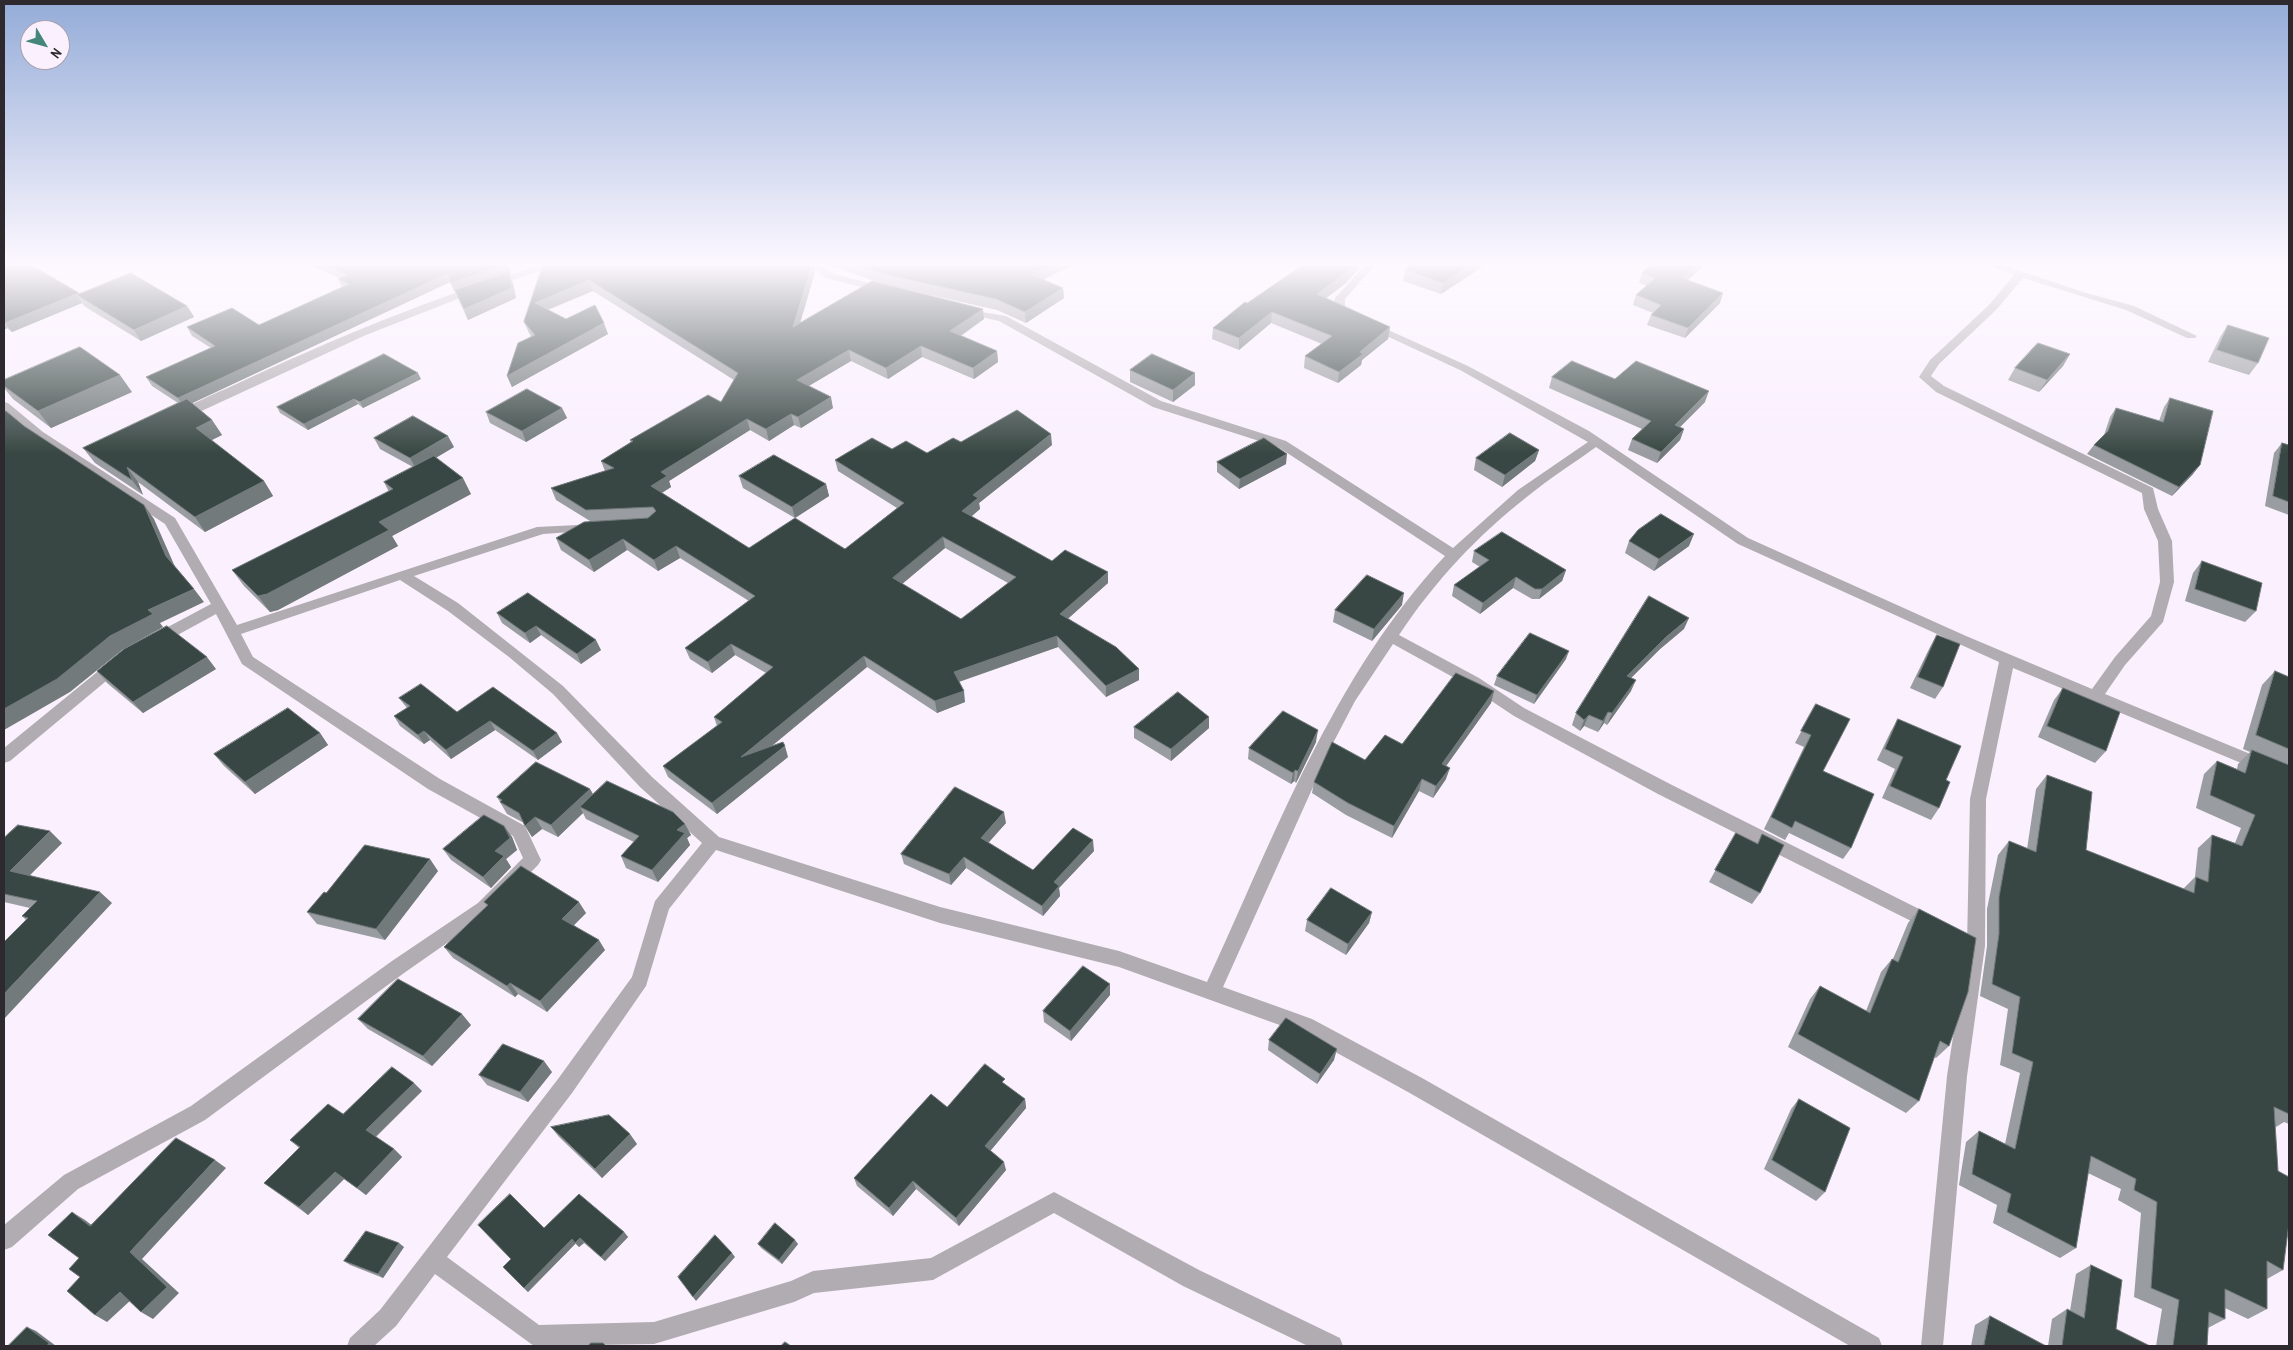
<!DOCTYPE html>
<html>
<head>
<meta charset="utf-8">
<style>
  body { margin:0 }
  #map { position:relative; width:2293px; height:1350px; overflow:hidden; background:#faf0fe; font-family:"Archivo Narrow",sans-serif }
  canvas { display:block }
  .frame { position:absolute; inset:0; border:5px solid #2d292e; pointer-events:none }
  .north { position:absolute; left:20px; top:20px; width:50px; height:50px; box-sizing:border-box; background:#faf0fe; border:1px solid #a8a0ab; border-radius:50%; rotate:127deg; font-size:14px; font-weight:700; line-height:20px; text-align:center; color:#2d292e }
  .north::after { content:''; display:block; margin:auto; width:18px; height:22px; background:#448677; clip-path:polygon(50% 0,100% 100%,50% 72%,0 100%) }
</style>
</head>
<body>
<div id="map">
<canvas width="2293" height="1350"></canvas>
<div class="frame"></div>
<div class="north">N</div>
</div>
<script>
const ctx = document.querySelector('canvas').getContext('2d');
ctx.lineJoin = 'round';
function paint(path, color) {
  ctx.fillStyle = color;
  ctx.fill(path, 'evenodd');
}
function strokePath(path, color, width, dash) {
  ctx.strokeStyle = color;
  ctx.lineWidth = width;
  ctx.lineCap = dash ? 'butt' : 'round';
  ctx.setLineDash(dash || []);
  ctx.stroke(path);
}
const minor = new Path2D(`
  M542,265H557L460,298L366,335L182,420H174L172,417C180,408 219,392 232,386C333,339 435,296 542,265Z
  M809,265H820L834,274L889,288L890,290L885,293L826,278Z
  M1365,265H1375L1345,299V308L1356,316L1354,318C1342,321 1331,310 1335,298Z
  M1989,265H2003L2083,292L2134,306L2197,336L2195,338H2187L2126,310L2023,278L1997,309L1939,364L1931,376L1944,386L2153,488L2158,509L2172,541L2174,582L2163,622L2125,665L2105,694L2289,770V783L2013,668L1986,799L1985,946L1967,1076L1943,1346H1921L1947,1076L1967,946L1970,799L1999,662L1738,544L1596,447C1574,463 1550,478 1528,496C1478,535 1434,582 1399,635L1479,678L1524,708L1670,784L1939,919L1942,924L1939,929L1933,932L1927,929L1658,794L1514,716L1469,686L1393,644L1355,701L1331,747L1223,987L1312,1019L1422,1078L1879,1338L1882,1346H1850L1408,1092L1299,1032L1119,967L940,923L716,850L669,909L646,986L572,1093L447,1257L539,1325L654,1322L791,1281L813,1271L931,1258L1054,1192L1199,1270L1340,1338L1343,1346H1308L1183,1286L1054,1213L933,1280L814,1293L794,1302L654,1344L534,1346L435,1274L396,1326L374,1346H347L350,1338L380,1310L558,1079L632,977L655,901L702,843L640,787L553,694L509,657L448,611L400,580L241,634L253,657L440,779L525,826L541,860L538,865L490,913L404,973L205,1120L78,1189L12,1247L4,1250V1225L64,1175L191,1106L392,961L478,903L523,858L513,836L428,789L242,664L216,614L161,644H151L149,640L151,636L211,604L165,524L35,438L4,412V402L8,403L43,432L175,518L237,625L537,527L599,524L601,527L599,530L543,534L414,576L458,603L563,686L652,777L719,837L940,907L1119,951L1207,982C1275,835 1333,676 1445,556L1278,447L1153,407L999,321L959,312V308L1006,316L1161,401L1286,441L1453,548L1518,490L1588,442L1460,370L1365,326L1367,324H1375L1468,366L1589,431L1748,538L1966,636L2092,689L2115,657L2151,616L2160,582L2158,541L2144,509L2142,493L1936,392L1919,377L1930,360L1989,305L2014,275Z
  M118,658L123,659L125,663L123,667L10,761L4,763V748L113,659Z`);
const wall = new Path2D(`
  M4,265H36L33,266L80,294L187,306L194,317L141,341L84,306L82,303L12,332L7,328L4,330Z
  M308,265H509L511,273L509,274L513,283L516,298L468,320L450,282L192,403L212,420L222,435L211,440L264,481L273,496L205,532L138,482L143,495L95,463L83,448L178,403L152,386L146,377L211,348L192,336L187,327L259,325L342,287L338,279L340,278Z
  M543,265L815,272L800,323L880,283L829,265H1072L1044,279L1064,298L1026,323L997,310L886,285L984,319L961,336L997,351L998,362L974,379L922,357L888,379L851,361L809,386L833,408L801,428L794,425L769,441L750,430L669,481L671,487L662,493L749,548L845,549L897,508L838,471L835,460L892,449L927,453L961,442L1052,445L979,503L980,509L971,516L1052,561L1108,583L1068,618L1139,669V680L1106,697L1058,647L959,682L965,702L937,713L867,667L772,746L788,757L717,814L668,777L663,766L717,726L714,717L766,673L735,655L712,673L690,659L685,648L749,601L680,558L658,571L627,550L594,572L561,550L556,538L590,521L556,500L551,488L605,471L601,461L631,442L630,440L721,402L734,380L593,291L548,310L566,319L608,334L512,387L507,376L531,336L529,333L524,322ZM945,548L1008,583L961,619L902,584Z
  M1411,265H1485L1441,294L1403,281L1405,270Z
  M1651,265H1705L1687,280L1720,303L1685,338L1647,325L1651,315L1653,313L1633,305L1636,295L1647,286L1639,283L1642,273Z
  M1360,267L1346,283L1325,298L1390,327L1388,339L1362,360L1361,365L1338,383L1304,368L1305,356L1322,344L1271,323L1239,350L1212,339L1213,328L1247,303Z
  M2228,325L2258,363L2249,375L2208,362L2220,337Z
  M2070,354L2063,366L2039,392L2008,380L2015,368Z
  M1130,370L1195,385L1173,402L1130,382Z
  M1552,377L1615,379L1705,402L1680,427L1684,429L1680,440L1657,463L1628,450L1632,439L1642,429L1549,388Z
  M421,379L363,408L358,404L308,430L280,413L277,407Z
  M4,380L132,392L51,428L13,399L4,388Z
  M2170,398L2193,474L2172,496L2087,454L2094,445L2104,435L2110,417L2116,408L2159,421L2164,407Z
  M562,408L567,418L526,442L490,423L486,412Z
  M374,438L454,447L436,458L471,494L392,536L398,546L278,610L270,612L244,586L232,570L389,492L384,482L413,467L380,449Z
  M2282,443L2289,445V515L2265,506L2274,453Z
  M1539,450L1535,461L1502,487L1474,470L1476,458Z
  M1217,462L1286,464L1239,489L1217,472Z
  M739,476L826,484L829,496L795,518L743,488Z
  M1629,541L1689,546L1654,571L1625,553Z
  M1474,551L1566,570L1562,581L1539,599H1532L1513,588L1480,614L1452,596L1454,585L1480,567L1472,562Z
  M2202,561L2256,611L2245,622L2185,601L2193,573Z
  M528,593L601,650L581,664L541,635L530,643L502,623L497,613Z
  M1402,605L1372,641L1333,622L1335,610Z
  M1684,629L1660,649L1631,678V691L1607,725L1604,723L1598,732L1584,726L1580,731L1572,725L1576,713Z
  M1937,635L1943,687L1935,699L1910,688L1930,647Z
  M1566,659L1534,704L1494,685L1497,676Z
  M216,669L143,713L107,683L97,671Z
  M2275,671L2289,677V1124L2284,1122L2276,1127L2275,1126L2283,1270L2267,1279V1309L2248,1319L2225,1308V1319L2208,1328L2207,1346H2156L2162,1309L2134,1297L2141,1213L2118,1200L2121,1189L2088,1173L2076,1248L2060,1258L1993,1223L1997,1205L1959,1185L1966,1142L1979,1131L2005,1144L2020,1073L2000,1065L2008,1009L1980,996L1987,946V909L1998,855L2009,841L2027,849L2036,789L2047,775L2086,850L2183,889L2195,877L2198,848L2212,835L2235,843L2241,828L2196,808L2204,774L2217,761L2237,769L2238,764L2250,752L2243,749L2262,685Z
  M2063,688L2106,751L2095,763L2038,737L2054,700Z
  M1494,691L1491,703L1446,766V779L1433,798L1419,791L1392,838L1346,815L1312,793L1314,782L1402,744Z
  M399,698L457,712L557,733L562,742L538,760L495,730L451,759L430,740L424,744L400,726L394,716L407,708Z
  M1816,704L1823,771L1851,848L1843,859L1789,833L1785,840L1764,829L1804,747L1795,743Z
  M1898,719L1939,808L1931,820L1882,798L1895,769L1877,760L1891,731Z
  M1134,727L1209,728L1171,761L1134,738Z
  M320,733L328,745L255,794L224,766L214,754Z
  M1316,742L1296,783L1294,781L1291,784L1248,759L1249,748Z
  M590,789L593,794L691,835L687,838L690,845L658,882L626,868L621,856L634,842L586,819L583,813L558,837L542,829L532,837L524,823L507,814L497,797Z
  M1006,823L988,842L1033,870L1094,851L1059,888L1060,896L1043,916L966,868L951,885L904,864L901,854Z
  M504,826L512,837L517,850L506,859L511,867L491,888L451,860L443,849Z
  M1736,833L1757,843L1762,834L1760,893L1752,904L1709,882Z
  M4,838L62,843L30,875L112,903L26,920L22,916L30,908L4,902Z
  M438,871L385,940L317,924L307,912L326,893Z
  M484,902L586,913L574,925L605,950L547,1012L518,994L515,997L453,958L444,947L487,906Z
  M1919,909L1949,1046L1936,1058L1934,1057L1919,1101L1906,1113L1788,1047L1810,999L1820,986L1866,1011L1881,972L1892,959H1893L1908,923Z
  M1372,912L1369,923L1346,955L1305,931L1307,920Z
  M1110,995L1071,1041L1044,1022L1043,1011Z
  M358,1019L471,1025L432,1066L368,1029Z
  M1269,1040L1334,1060L1317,1084L1268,1050Z
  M552,1072L528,1102L487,1085L479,1075Z
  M1006,1085L1025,1099L1026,1108L990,1151L1006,1170L959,1226L916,1189L893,1216L857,1186L854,1178L947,1107Z
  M422,1091L376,1137L394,1149L402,1157L366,1195L344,1179L308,1215L264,1183L299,1148L290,1140L343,1114Z
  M1799,1099L1825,1192L1816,1201L1764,1169L1791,1109Z
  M551,1127L637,1144L602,1178L559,1137Z
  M544,1228L624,1232L628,1237L605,1261L584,1243L579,1247L576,1243L528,1292L524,1288Z
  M758,1244H798L782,1264L761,1248Z
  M404,1247L383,1278L350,1265L344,1261Z
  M2091,1265L2116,1329L2149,1346H2048L2052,1319L2067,1309L2070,1311L2076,1274Z
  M1990,1316L2046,1346H1971L1975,1325Z`);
const shadedWall = new Path2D(`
  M507,265H509L511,273L509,274L513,283L516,298L468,320L464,309L509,274L455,292L451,283Z
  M812,265H814L815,272L796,337L793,327Z
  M1051,265H1072L1033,285L1032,275Z
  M1354,265H1361L1360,267L1346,283L1316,306L1317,294Z
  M1471,265H1485L1441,294L1443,283Z
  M1697,265H1705L1679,288L1682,278Z
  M447,274L450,282L184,407L178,398Z
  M589,280L593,291L539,313L535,303Z
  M1063,288L1064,298L1026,323L1025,312Z
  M79,293L77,295L82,303L12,332L5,323Z
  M1723,293L1720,303L1685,338L1688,328Z
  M187,306L194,317L141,341L134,330Z
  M983,309L984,319L951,342L950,331Z
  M1272,312L1271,323L1239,350V338Z
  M604,323L608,334L512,387L507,376Z
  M4,324L7,328L4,330Z
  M1390,327L1388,339L1362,360L1361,365L1338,383L1339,372L1360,352Z
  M921,346L922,357L888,379L886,368Z
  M849,350L851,361L800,391L797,380Z
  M997,351L998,362L974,379L973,368Z
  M2070,354L2063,366L2039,392L2047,380Z
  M418,373L421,379L363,408L360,402Z
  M1195,373V385L1173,402V390Z
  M120,375L132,392L51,428L38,411Z
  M1709,391L1705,402L1671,436L1675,425Z
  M831,397L833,408L801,428L798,417Z
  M354,399L358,404L308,430L304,424Z
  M562,408L567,418L526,442L522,431Z
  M791,414L794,425L769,441L766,429Z
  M747,419L750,430L669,481L671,487L655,497L651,486L661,472Z
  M212,420L222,435L206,443L196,428Z
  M1684,429L1680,440L1657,463L1661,452Z
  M1051,434L1052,445L979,503L980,509L964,523L962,511L973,495Z
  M448,436L454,447L416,469L410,458Z
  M1539,450L1535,461L1502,487L1505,475Z
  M1287,454L1286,464L1239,489L1240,479Z
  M2200,465L2193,474L2172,496L2179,487Z
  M127,467L138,482L143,495L132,480Z
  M463,478L471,494L392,536L398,546L278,610L270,612L258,596L379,522Z
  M264,481L273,496L205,532L195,517Z
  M826,484L829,496L795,518L792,507Z
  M144,505L154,519L176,569L166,556Z
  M1694,534L1689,546L1654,571L1659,559Z
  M943,537L945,548L895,590L893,578Z
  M623,539L627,550L594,572L589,560Z
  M676,546L680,558L658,571L654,560Z
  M1566,570L1562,581L1539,599L1542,589Z
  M1108,572V583L1061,625L1060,614Z
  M1516,577L1513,588L1480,614L1483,603Z
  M194,589L204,602L160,623L163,627L122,650L70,692L4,730V709L148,610Z
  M1404,593L1402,605L1372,641L1374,629Z
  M1689,618L1684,629L1660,649L1622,687L1627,676L1665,638Z
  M536,626L541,635L530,643L525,633Z
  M1057,636L1058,647L955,683L954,672Z
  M596,640L601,650L581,664L577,654Z
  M731,644L735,655L712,673L708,662Z
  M1569,651L1566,659L1534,704L1537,695Z
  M864,656L867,667L745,768L741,757Z
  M207,657L216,669L143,713L133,702Z
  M1139,669V680L1106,697V686Z
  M1636,680L1631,691L1607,725L1612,713Z
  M964,691L965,702L937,713L935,701Z
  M1494,691L1491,703L1439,776L1442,764Z
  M1608,712L1604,723L1598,732L1603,721Z
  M1589,715L1584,726L1580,731L1584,720Z
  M1209,717V728L1171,761V749Z
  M490,721L495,730L451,759L446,750Z
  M1318,730L1316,742L1296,783L1298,771Z
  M424,731L430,740L424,744L418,735Z
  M320,733L328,745L255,794L245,782Z
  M557,733L562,742L538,760L533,751Z
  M785,746L788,757L717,814L712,803Z
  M1450,768L1446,779L1433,798L1436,786Z
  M1295,770L1294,781L1291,784L1293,773Z
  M1422,779L1419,791L1392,838L1394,826Z
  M590,789L596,800L580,807L583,813L558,837L551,825Z
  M1004,812L1006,823L983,849L981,838Z
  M535,817L542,829L532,837L525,826Z
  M685,824L691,835L687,838L690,845L658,882L652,870L677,830Z
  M504,826L512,837L517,850L506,859L511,867L491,888L483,877L495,851Z
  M50,831L62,843L23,882L10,871Z
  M1093,840L1094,851L1059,888L1060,896L1043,916L1042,906L1054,882Z
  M964,857L966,868L951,885L949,874Z
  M430,859L438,871L385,940L376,929Z
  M100,892L112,903L4,1019V994Z
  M579,902L586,913L569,930L562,919Z
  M1372,912L1369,923L1346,955L1348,944Z
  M599,940L605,950L547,1012L540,1001Z
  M510,983L518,994L515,997L507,986Z
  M1110,984V995L1071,1041L1070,1031Z
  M462,1014L471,1025L432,1066L423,1056Z
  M1337,1049L1334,1060L1317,1084L1320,1074Z
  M544,1061L552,1072L528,1102L520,1092Z
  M414,1083L422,1091L374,1138L366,1130Z
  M1025,1099L1026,1108L987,1155L985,1146Z
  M630,1134L637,1144L602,1178L595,1169Z
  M394,1149L402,1157L366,1195L357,1188Z
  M215,1160L226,1168L142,1259L179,1293L153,1319L141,1312L130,1252Z
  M1004,1162L1006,1170L959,1226L956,1218Z
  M335,1172L344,1179L308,1215L299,1207Z
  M913,1181L916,1189L893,1216L889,1208Z
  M72,1212L85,1220L102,1233L90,1226Z
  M624,1232L628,1237L605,1261L601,1257Z
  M580,1238L584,1243L579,1247L575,1243Z
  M572,1239L576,1243L528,1292L524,1288Z
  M795,1240L798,1244L782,1264L779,1260Z
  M399,1243L404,1247L383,1278L378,1274Z
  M732,1253L735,1257L696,1301L693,1297Z
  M120,1292L132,1299L107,1322L95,1315Z
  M27,1327L36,1331L56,1346H47Z`);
const building = new Path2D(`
  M4,265H31L79,293L5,323L4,322Z
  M323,265H507L451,283L447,274L178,398L146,377L215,346L187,327L232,308L259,325L349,284L338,279L347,275Z
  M543,265H812L793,327L872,281L983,309L950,331L997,351L973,368L921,346L886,368L849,350L797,380L831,397L798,417L791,414L766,429L747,419L661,472L667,476L651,486L749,548L795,518L845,549L904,503L835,460L872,438L892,449L906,441L927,453L953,438L961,442L1017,410L1051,434L973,495L978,498L962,511L1052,561L1065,550L1108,572L1060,614L1116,647L1139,669L1106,686L1057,636L954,672L964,691L935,701L864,656L741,757L783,742L785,746L712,803L663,766L722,722L714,717L773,667L731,644L708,662L685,648L755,596L676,546L654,560L623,539L589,560L556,538L584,522L648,518L656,511L653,507L586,510L551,488L614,468L601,461L633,441L630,440L708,395L721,402L738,373L589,280L535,303L566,319L595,305L604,323L507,376L518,343L535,335L524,322ZM943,537L1016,577L961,619L893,578Z
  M856,265H1051L1032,275L1063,288L1025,312L996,299L879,273Z
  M1303,265H1354L1347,272L1317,294L1390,327L1360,352L1363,354L1339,372L1305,356L1332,336L1272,312L1239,338L1213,328L1245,302L1247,303Z
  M1411,265H1471L1443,283L1405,270Z
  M1651,265H1697L1682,278L1723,293L1688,328L1651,315L1661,305L1636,295L1655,278L1642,273Z
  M509,272L512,288L464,309L455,290Z
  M131,273L187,306L134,330L77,295Z
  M2228,325L2269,338L2258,363L2217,350Z
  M2038,343L2070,354L2047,380L2015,368Z
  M80,347L120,375L38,411L4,386V380Z
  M384,354L418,373L360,402L354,399L304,424L277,407Z
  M1152,354L1195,373L1173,390L1130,370Z
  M1572,361L1615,379L1636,361L1709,391L1675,425L1684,429L1661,452L1632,439L1651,421L1552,377Z
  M527,389L562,408L522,431L486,412Z
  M2170,398L2213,411L2200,465L2179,487L2094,445L2108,431L2116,408L2163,422Z
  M187,399L212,420L196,428L264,481L195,517L127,467L132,480L83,448Z
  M6,411L24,426L144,505L166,556L194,589L148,610L153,614L110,636L57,679L4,709V412Z
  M413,416L448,436L410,458L374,438Z
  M1510,433L1539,450L1505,475L1476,458Z
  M1264,438L1287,454L1240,479L1217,462Z
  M2282,443L2289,445V502L2273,496Z
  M774,455L826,484L792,507L739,476Z
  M434,456L463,478L379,522L389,530L267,594L258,596L232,570L393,489L384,482Z
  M1661,514L1694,534L1659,559L1629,541L1638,530Z
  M1502,532L1566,570L1542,589H1535L1516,577L1483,603L1454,585L1489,560L1474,551Z
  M2202,561L2262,583L2256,611L2195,589Z
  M1367,575L1404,593L1374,629L1335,610Z
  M528,593L596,640L577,654L536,626L525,633L497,613Z
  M1649,596L1689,618L1665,638L1627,676L1636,680L1612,713L1608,712L1603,721L1589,715L1584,720L1576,713Z
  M167,626L207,657L133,702L97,671L124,649Z
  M1530,633L1569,651L1537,695L1497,676Z
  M1937,635L1960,644L1943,687L1918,677Z
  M2275,671L2289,677V749L2256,735Z
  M1456,673L1494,691L1442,764L1450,768L1436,786L1422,779L1394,826L1348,803L1314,782L1332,742L1365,760L1385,735L1402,744Z
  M421,684L457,712L493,687L557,733L533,751L490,721L446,750L424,731L418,735L394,716L410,706L399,698Z
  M2063,688L2120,712L2106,751L2047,726Z
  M1178,692L1209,717L1171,749L1134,727Z
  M1816,704L1850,719L1823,771L1874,794L1851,848L1795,821L1792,828L1771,817L1811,735L1801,731Z
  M288,708L320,733L245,782L214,754Z
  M1283,711L1318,730L1298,771L1295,770L1293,773L1249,748Z
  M1898,719L1961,746L1946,780L1950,782L1939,808L1890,786L1903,757L1885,749Z
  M2252,750L2289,765V1114L2274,1107L2278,1171L2289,1177V1223L2283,1270L2267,1261V1309L2225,1289V1319L2209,1312L2207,1346H2173L2179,1300L2151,1288L2157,1202L2134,1190L2136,1179L2091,1156L2076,1248L2007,1212L2011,1194L1972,1174L1979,1131L2015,1149L2033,1062L2012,1053L2020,997L1992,984L1999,934V897L2009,841L2036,852L2047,775L2092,792L2086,850L2194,893L2196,877L2208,882L2212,835L2242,846L2255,815L2210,795L2217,761L2245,773Z
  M536,762L590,789L551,825L535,817L525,826L519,813L500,802L502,800L497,797Z
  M607,781L673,812L685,824L677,830L685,833L652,870L621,856L639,836L580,807Z
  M955,787L1004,812L981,838L1033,870L1073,828L1093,840L1054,882L1059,886L1042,906L964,857L949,874L901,854Z
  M484,815L504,826L510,838L495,851L504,856L483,877L443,849Z
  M18,825L50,831L10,871L100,892L4,994V942L28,918L22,916L37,901L4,894V838Z
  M1736,833L1758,844L1762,834L1784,845L1760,893L1715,870Z
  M365,845L430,859L376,929L307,912L324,892L326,893Z
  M521,866L579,902L562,919L599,940L540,1001L510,983L507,986L444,947L488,905L484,902Z
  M1331,888L1372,912L1348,944L1307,920Z
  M1919,909L1976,938L1968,992L1949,1046L1940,1041L1919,1101L1798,1034L1820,986L1870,1013L1892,959L1898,962Z
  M1083,966L1110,984L1070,1031L1043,1011Z
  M398,979L462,1014L423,1056L358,1019Z
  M1286,1018L1337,1049L1320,1074L1269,1040Z
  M503,1044L544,1061L520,1092L479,1075Z
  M985,1064L1005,1079L1002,1082L1025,1099L985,1146L1004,1162L956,1218L913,1181L889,1208L854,1178L931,1094L947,1107Z
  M392,1067L414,1083L366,1130L394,1149L357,1188L335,1172L299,1207L264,1183L300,1147L290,1140L328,1104L343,1114Z
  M1799,1099L1850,1128L1825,1192L1772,1160Z
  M609,1115L630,1134L595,1169L551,1127Z
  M176,1138L215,1160L130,1252L167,1287L141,1312L120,1292L95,1315L67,1291L80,1277L69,1269L79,1258L48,1235L72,1212L90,1226Z
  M510,1194L544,1228L579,1194L624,1232L601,1257L580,1238L575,1243L572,1239L524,1288L503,1267L511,1259L478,1225Z
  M775,1223L795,1240L779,1260L758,1244Z
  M366,1231L399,1243L378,1274L344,1261Z
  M715,1235L732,1253L693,1297L678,1277Z
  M2091,1265L2122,1280L2116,1329L2150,1346H2062L2067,1309L2084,1318Z
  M1990,1316L2046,1346H1984Z
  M27,1327L49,1343L47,1346H8Z
  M785,1342L791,1346H781Z
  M591,1343H603L606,1346H588Z`);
paint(minor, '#b0acb1');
paint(wall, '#999ca0');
paint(shadedWall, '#727a7b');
paint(building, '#384743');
strokePath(building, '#727a7b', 1);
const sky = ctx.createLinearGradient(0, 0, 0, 454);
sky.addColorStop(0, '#94acd8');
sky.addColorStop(0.58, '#fdf8ff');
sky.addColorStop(1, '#fdf8ff00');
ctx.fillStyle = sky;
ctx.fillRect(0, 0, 2293, 454);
</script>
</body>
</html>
